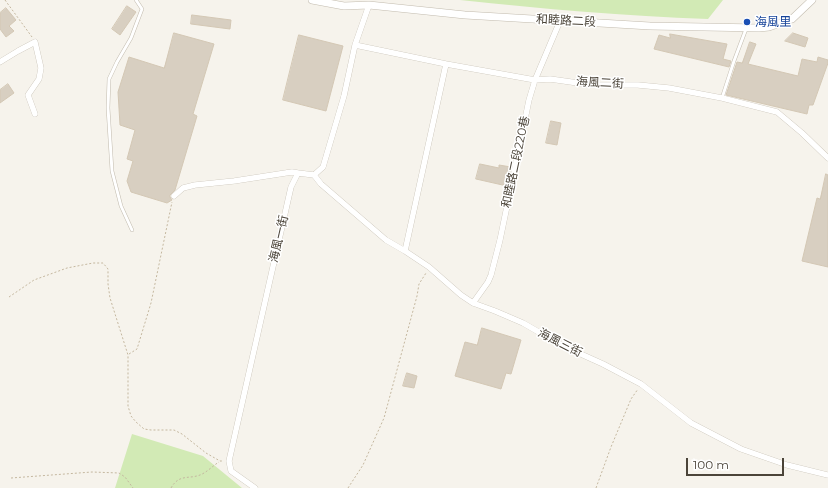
<!DOCTYPE html>
<html>
<head>
<meta charset="utf-8">
<style>
  body { margin:0 }
  #map { position:relative; width:828px; height:488px; overflow:hidden; background:#f6f3ec; font-family:Montserrat,sans-serif }
  canvas { display:block }
  .scale { position:absolute; left:686px; top:458px; width:98px; height:18px; box-sizing:border-box; border:2px solid #4b4439; border-top:0; padding-left:5px; font-size:12px; line-height:14px; white-space:nowrap; color:#4b4439; -webkit-text-stroke:3px #fff; paint-order:stroke }
</style>
</head>
<body>
<div id="map">
<canvas width="828" height="488"></canvas>
<div class="scale">100 m</div>
</div>
<script>
const ctx = document.querySelector('canvas').getContext('2d');
ctx.lineJoin = 'round';
function paint(path, color) {
  ctx.fillStyle = color;
  ctx.fill(path, 'evenodd');
}
function strokePath(path, color, width, dash) {
  ctx.strokeStyle = color;
  ctx.lineWidth = width;
  ctx.lineCap = dash ? 'butt' : 'round';
  ctx.setLineDash(dash || []);
  ctx.stroke(path);
}
function label(font, color, halo, rows, align = 'center') {
  ctx.font = font + ' Montserrat,"Noto Sans TC",sans-serif';
  ctx.lineWidth = 3;
  ctx.setLineDash([]);
  ctx.textBaseline = 'middle';
  ctx.strokeStyle = halo;
  ctx.fillStyle = color;
  for (const [text, x, y, turn = 0] of rows) {
    ctx.save();
    ctx.translate(x, y);
    ctx.rotate((+turn || 0) * Math.PI / 180);
    ctx.textAlign = isNaN(turn) ? turn : align;
    if (halo) ctx.strokeText(text, 0, 0);
    ctx.fillText(text, 0, 0);
    ctx.restore();
  }
}
const green = new Path2D(`
  M460,0H723L708,19C625,16 543,9 460,0Z
  M132,434L203,456L242,488H115Z`);
const building = new Path2D(`
  M127,6L136,12L120,35L112,29Z
  M6,8L16,20L9,26L14,31L6,37L0,29V13Z
  M192,15L231,20L230,29L191,24Z
  M174,33L214,44L193,114L197,116L175,190L170,195V197L172,200L167,203L131,192L127,181L133,161L127,159L135,130L120,125L118,92L129,57L164,68Z
  M793,33L808,38L805,47L785,41Z
  M670,34L727,44L723,59L731,61L729,67L654,49L659,35L670,38Z
  M299,35L343,46L326,111L283,100Z
  M750,42L756,44L748,64L798,76L802,59L817,62L818,57L828,60V63L813,105H809L807,114L726,95L737,62L742,63Z
  M8,84L14,93L0,103V90Z
  M551,121L561,123L557,145L546,143Z
  M480,164L499,168V165L511,167L507,186L476,179Z
  M826,174L828,175V267L802,261L817,198L820,199Z
  M482,328L521,340L511,374L506,373L501,389L455,376L465,342L477,345Z
  M407,373L417,376L414,388L403,386Z`);
const path = new Path2D(`
  M5,0L32,37
  M9,297L34,280L67,268L93,263H103L108,269V284L110,298L128,355V406L131,416L136,422L144,429L151,430H174L182,434L206,453L220,461H223
  M129,354L137,349L151,303L172,202
  M11,478L92,472L119,473L125,477L133,488
  M171,488C180,472 191,481 204,473C209,470 214,465 219,462
  M348,488L363,465L384,418L417,296L419,284L426,273
  M596,488L611,447L631,399L638,389`);
const service = new Path2D(`
  M722,98L734,61L746,29
  M132,230L121,206L112,171L108,108L109,79L117,62L131,38L142,9L136,0`);
const minor = new Path2D(`
  M355,45L446,64L535,80L550,79L592,85H638L669,88L722,98L777,112L802,133L828,158
  M0,62L18,51L35,42L41,68L39,79L28,95L35,114
  M314,175L321,184L386,240L405,251L429,267L461,295L473,303L495,311L523,323L563,346L603,364L641,384L691,423L741,449L787,465L828,475
  M174,196L183,188L195,185L234,181L292,172L298,173
  M405,251L446,64
  M473,303L488,282L491,275L500,240L529,100L535,80L560,21
  M255,488L231,471L229,461L291,187L298,173L314,175L323,167L344,96L355,45L369,5`);
const tertiary = new Path2D(`
  M312,0L344,6L369,5L465,15L650,26L759,28L769,27L792,19L812,0`);
const markers = [
  [747,22,4,"#1a4fb4"]
];
const streetNames = [
  ["和睦路二段",566,21,3],
  ["海風二街",600,83,3],
  ["和睦路二段220巷",516,162,-78],
  ["海風一街",279,239,-77],
  ["海風三街",560,343,27]
];
const transitNames = [
  ["海風里",755,22]
];
paint(green, '#d2eab5');
paint(building, '#d8cfc1');
strokePath(building, '#d3c7b4', 1);
strokePath(service, '#c2bbae', 4);
strokePath(minor, '#c2bbae', 6);
strokePath(tertiary, '#c2bbae', 8);
strokePath(path, '#c4b79f', 1, [2, 2]);
strokePath(service, '#fff', 3);
strokePath(minor, '#fff', 5.5);
strokePath(tertiary, '#fff', 7);
for (const [x, y, r, color] of markers) {
  const dot = new Path2D();
  dot.arc(x, y, r, 0, 2 * Math.PI);
  ctx.fillStyle = color;
  ctx.fill(dot);
  strokePath(dot, '#fff', 1.5);
}
label('12px', '#4b4439', '#fff', streetNames);
label('12px', '#164399', '#fff', transitNames, 'left');
</script>
</body>
</html>
